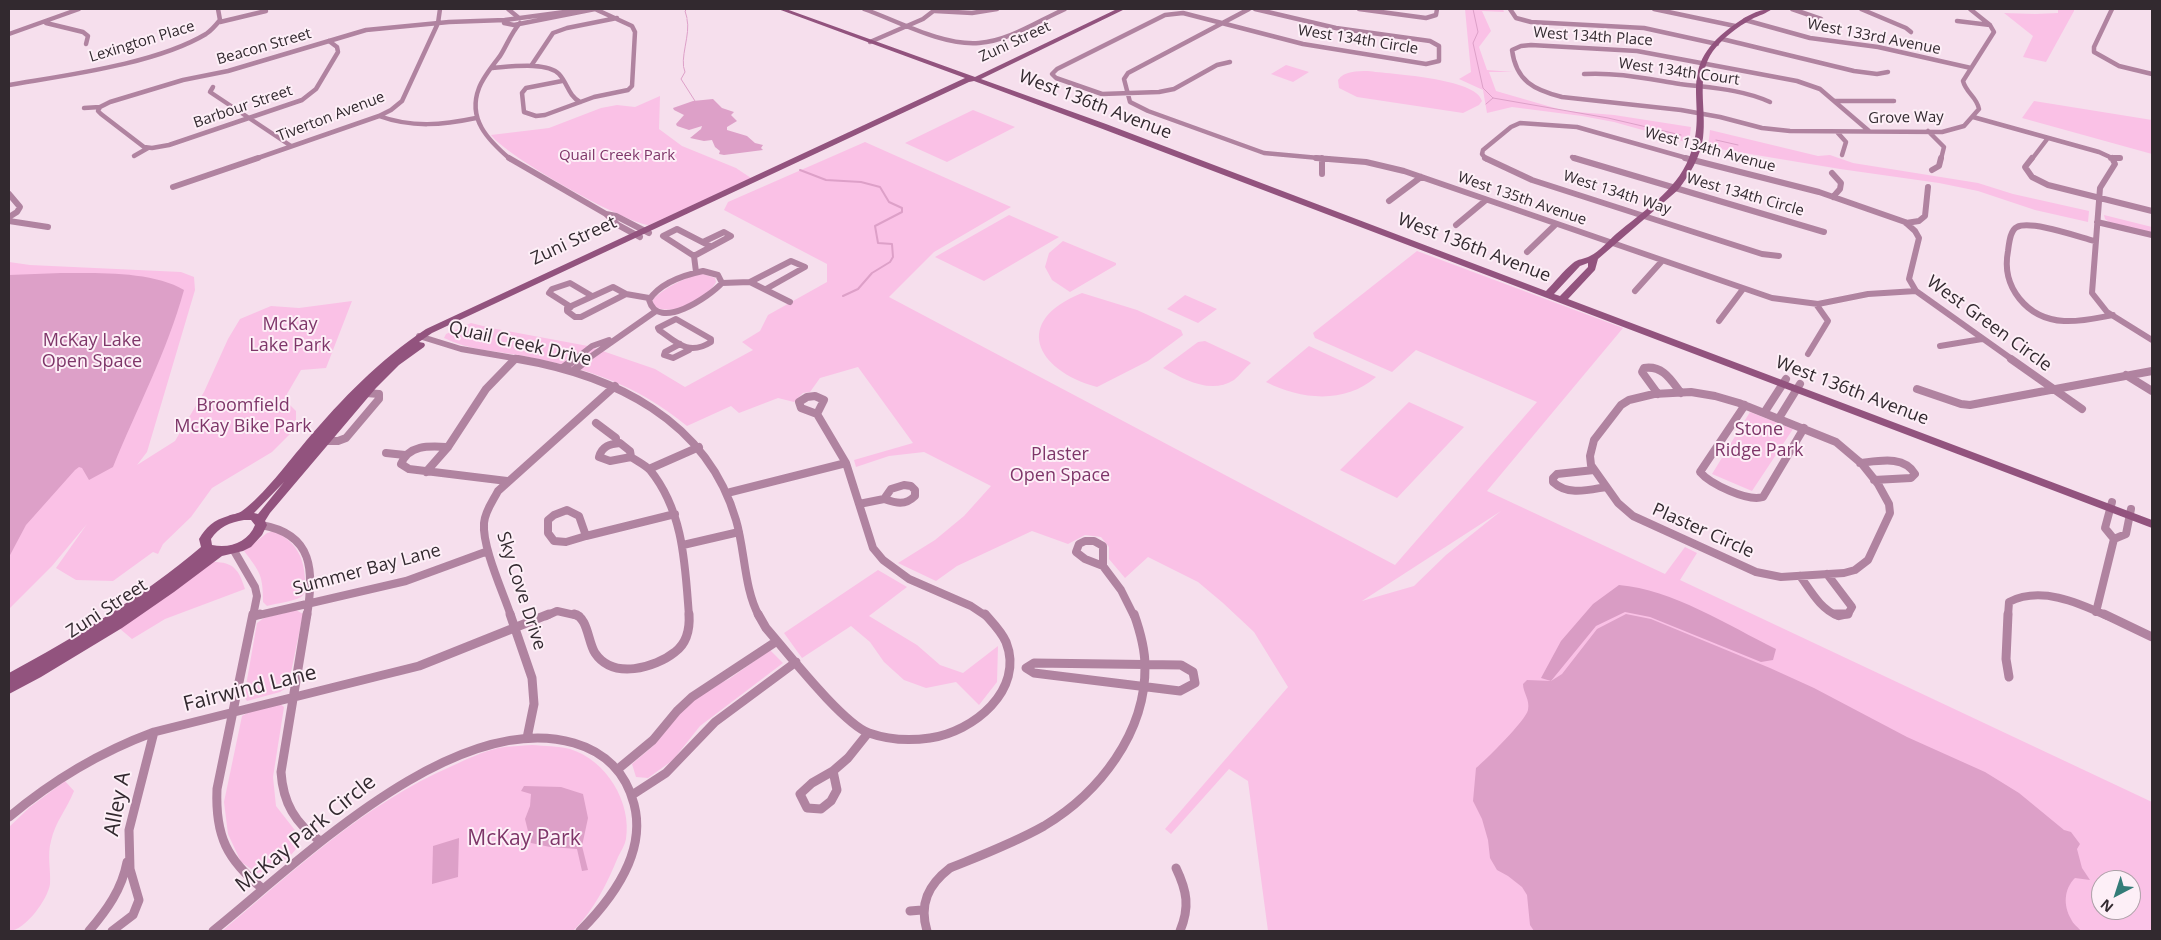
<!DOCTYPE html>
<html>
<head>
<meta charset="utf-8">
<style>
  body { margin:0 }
  #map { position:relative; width:2161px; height:940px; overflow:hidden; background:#f6dfed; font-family:"Open Sans",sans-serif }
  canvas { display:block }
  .frame { position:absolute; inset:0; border:10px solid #32292f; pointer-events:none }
  .north { position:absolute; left:2091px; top:870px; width:50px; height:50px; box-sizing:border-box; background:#fdeff7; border:1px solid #aca0a7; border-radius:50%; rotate:220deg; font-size:14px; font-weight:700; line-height:20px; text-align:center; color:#32292f }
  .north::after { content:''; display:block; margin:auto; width:18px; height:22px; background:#347c78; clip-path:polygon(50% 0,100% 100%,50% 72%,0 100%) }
</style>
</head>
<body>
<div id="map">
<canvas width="2161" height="940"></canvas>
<div class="frame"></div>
<div class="north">N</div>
</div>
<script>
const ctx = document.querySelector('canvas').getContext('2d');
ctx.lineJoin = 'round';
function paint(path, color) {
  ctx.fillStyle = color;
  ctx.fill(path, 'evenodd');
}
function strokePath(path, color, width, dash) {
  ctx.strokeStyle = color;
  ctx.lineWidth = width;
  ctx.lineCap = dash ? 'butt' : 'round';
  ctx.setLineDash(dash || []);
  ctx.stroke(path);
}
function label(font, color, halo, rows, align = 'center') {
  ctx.font = font + ' "Open Sans",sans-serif';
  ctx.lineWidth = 4;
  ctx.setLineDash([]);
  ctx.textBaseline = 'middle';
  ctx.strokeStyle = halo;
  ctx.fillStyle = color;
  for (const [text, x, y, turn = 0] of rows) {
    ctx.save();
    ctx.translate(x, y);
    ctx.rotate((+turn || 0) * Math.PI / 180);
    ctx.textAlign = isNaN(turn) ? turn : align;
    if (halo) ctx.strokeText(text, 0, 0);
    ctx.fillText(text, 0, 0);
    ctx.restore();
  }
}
const green = new Path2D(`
  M1465,9H1503L1504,12L1482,11L1491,31L1479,47L1487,70L1513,72H1489L1496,91L1565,111L1614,115L1691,127L1689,143L1614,122L1582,116L1512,107L1487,113L1483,90L1459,79L1471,72Z
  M2058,9H2074V11L2046,62L2023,57L2033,36L2004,13L2035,14L2058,13Z
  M1286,65L1309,72L1293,82L1271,74Z
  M1368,71C1389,74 1477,78 1482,101L1479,105L1463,113L1357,97L1339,88L1338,80C1344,71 1357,71 1368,71Z
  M660,96L659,129L682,146L736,168L751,178L649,225C624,223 506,156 491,135L549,128L601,108L617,105L635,107Z
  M2034,101L2152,120V154L2022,118Z
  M973,110L1015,127L947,162L905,143Z
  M1710,130L1818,156L1830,155L1853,163L1978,183L2013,194L2089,211L2088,222L2035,210L1978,191L1939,183L1840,169L1708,147Z
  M865,142L1011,207L934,252L889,297L1395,565L1537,402L1416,350L1392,372L1315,338L1313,333L1417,251L1623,328L1487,491L1665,574L1685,547L1697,553L1680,580L2152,802V931H1268L1248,781L1229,769L1171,834L1165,829L1288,687L1254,632L1223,603L1198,582L1148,557L1125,578L1109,559V547L1101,537L1085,535L1068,544L1032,531L957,566L936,581L898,563L935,540L964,516L991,486L924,452L889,456L856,467L854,460L913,443L858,367L820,378L810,392L803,393L794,402L778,398L739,413L731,406L687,426C636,384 586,368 523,356C497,351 468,350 444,338L446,334L471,323L491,328L588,346L655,369L685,387L753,350L742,342L760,331L768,315L827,282V264L724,210L728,202ZM1501,511L1446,555L1414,586L1362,601ZM2101,880H2131V910H2101Z
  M1009,215L1059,237L984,281L935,257Z
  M2104,215L2152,227V233L2112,224L2105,219Z
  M1063,241L1116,263V265L1070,292L1052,280L1045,267L1049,253Z
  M9,262L30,265L181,272L194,277L195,290L147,452L137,465L175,441L204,392L228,339L240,319L271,306L299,308L352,301L326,368L301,370L287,394L286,401L296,411V428L272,452L212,488L191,517L163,544L158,554L153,552L113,581L76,580L56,568L87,524L52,566L9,609Z
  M700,273L715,278L716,282C706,301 673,317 653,306V299C666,287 683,279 700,273Z
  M1082,293L1137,310L1181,330L1183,335L1148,361L1097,387C1035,370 1012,321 1082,293Z
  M1185,295L1217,309L1198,323L1167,309Z
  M1205,341L1248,361L1251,363C1245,368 1240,375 1234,380C1210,395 1184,379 1163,368L1198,342Z
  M1309,346L1376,377C1345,404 1302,400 1266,382Z
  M1409,402L1464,427L1397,498L1340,470Z
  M1750,412L1793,429L1752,491L1712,474Z
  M274,531C295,541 304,556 305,579C306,585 307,593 301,597C292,602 277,603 267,606L263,602C263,575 260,572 244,551L267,533Z
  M213,562C234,562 239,570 245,589L165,619L132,639L119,628Z
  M878,570L907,587L869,616L917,645L940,665L963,673L998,646L997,682L979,705L956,682L926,688L904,680L884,662L870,642L851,626L802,658L784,633Z
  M296,610L303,614L288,687L280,692L247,701L244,697L257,623L264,618Z
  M770,650L783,663L700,726L673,760L648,778L636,777L632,764L653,746L679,712L704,691L729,679Z
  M280,704L284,707L273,777L276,806L301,838C297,856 274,869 257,873L241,862L228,834L224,802L242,716L249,712Z
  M532,745C544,746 558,746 570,749C606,760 632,802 626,839C625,845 621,851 618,857C607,884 594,910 573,931H222C294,871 364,804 452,766C467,759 482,752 498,748C509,746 521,746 532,745Z
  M65,781L74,791C67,809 55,822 51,841C47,855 51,870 50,884C48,899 25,931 9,931V827L30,807Z`);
const forest = new Path2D(`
  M1619,585C1672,589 1729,626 1776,649L1773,660L1761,662L1650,617L1625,612L1596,626L1551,681L1541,678L1561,641L1593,604Z`);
const water = new Path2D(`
  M713,99L722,108L734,112L731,115L737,121L727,127V130L747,136L755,143L763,145L761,148L763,150L724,155L719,154L720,151L715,147L712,140L704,141L690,138L701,129L702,126L689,130L677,126L676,124L684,115L674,110L673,108L693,101Z
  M61,273C97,273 153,271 184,290C167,352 137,408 113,467L89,480L82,468L79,467L75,470L26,525L9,557V275Z
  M1626,614L1651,619L1770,668L1814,688L1907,737L1985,772L2019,793L2064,830L2071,832L2080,844L2077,849L2082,868L2090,880L2075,878C2064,889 2063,905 2071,919C2073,924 2078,927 2081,931H1534L1530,925L1527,895L1522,887L1508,876L1497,870L1490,858L1488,840L1482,819L1473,801L1476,768C1486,760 1526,720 1528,710C1530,699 1523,693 1523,684L1527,680L1551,681L1562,674L1597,629Z
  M524,786L561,787L583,794L588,818L582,846L588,870L582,871L577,849L550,847L531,843L525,819L530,806L531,794L521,791Z
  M459,838L458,877L432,884L433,846Z`);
const streamFar1 = new Path2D(`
  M687,9L685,11L687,18
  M1473,9L1478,32L1473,43L1483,88L1493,98L1608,118L1681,135
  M687,19C691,34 679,59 685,72L681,79L695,101
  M1486,104L1493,98
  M1716,140L1738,145`);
const stream = new Path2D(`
  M800,170L826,180L861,182L880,187L889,202L902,208V212L875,226L878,243L892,244L893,257L890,262L872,273L858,289L843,296`);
const streetFar3 = new Path2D(`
  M508,9L519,18
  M587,9L505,20L504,23L514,25L595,9
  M864,9C898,21 942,46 979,43C1009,41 1038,21 1065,9
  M1249,9L1128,73L1124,79L1130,102L1148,111L1264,153L1330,159
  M1359,9L1426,18L1436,15L1437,9
  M1510,9L1516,18L1531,22L1644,28L1717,44
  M1654,9L1735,26
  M1792,9L1821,19
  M1861,9L1906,28L1911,32
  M2112,9L2094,47V52L2119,66L2152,74
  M935,11L972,13L997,9
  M1745,20L1810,38L1878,47L1971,68
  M1957,21L1990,25
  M220,22L266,11
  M46,23L83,32L88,36L86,44
  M9,34L79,9
  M1722,39L1854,71L1877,74L1888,72
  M870,42L923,19L936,9
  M531,66L553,33L567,28L617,18
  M491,68C508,67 547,61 559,74C568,84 568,95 580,102
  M1052,74L1057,69L1165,15L1183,13L1303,44L1426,64L1439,61V46L1430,41L1336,28L1255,9
  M1052,74L1056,78L1102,94L1159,92L1174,89L1217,65L1230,62
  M1584,74C1617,72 1648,79 1680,84C1711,88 1741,89 1770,102
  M562,81L526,88L522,93L524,112L536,116L545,115L594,97L628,90L632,86L635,32L632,26L595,9
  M9,85C67,75 156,64 206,34C212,30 216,25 220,20L218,9
  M213,87L210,92L291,146
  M1835,101H1894
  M100,107L98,111L101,114L144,147L152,148L169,145L302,100L316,89L338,52L337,47L329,41
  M84,108L100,107L110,102L183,80L228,71L366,30L449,22L505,20
  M379,116C412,128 443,125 476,118
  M1973,117L2099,152L2112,158H2120
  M1869,131L1820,89L1797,81L1637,51L1531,45L1521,46L1512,50C1516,81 1534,90 1562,97L1681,110L1720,117L1762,128L1790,131L1942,132L1964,126L1979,109C1977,97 1966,93 1963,81L1994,32L1990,25L1970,9
  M1928,131L1944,147L1941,159
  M1837,132L1846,142L1842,155
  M134,156L148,148
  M1572,157L1578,159
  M255,159L379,116L391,110L402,101L438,23L440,9
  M510,159C488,140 467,119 479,88C483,77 493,65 500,56C507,45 511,33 520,23
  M1486,159L1482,154L1483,150L1511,127L1520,123L1577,127L1690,159
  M2032,159L2048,138`);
const streetFar2 = new Path2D(`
  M509,158L606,214L616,216L649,233
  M1316,158L1366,162L1404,171L1772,298L1818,304L1868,294L1916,291
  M1322,158V174
  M1485,158L1532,180L1762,254L1779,256
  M1574,158L1824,232
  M1685,158L1819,192L1905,222L1915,231L1919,238L1909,279L1916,291L2013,360
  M2032,158L2025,167L2032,177L2048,185L2152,211
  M2111,158H2120
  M2112,158L2115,164L2100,188L2092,293L2107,312L2152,340
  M1932,170L1939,166L1941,158
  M1832,173L1841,183L1840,189L1833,197
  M173,187L258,158
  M9,194L20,207L17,212L9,217
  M1389,201L1421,177
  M606,214L618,225L640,237
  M9,221L48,227
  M2097,222L2152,235
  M1906,223L1919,221L1925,216L1928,187
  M1456,225L1486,200
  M2095,241C2079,237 2031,220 2017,227C2010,230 2009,244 2008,251C2001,287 2027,319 2064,321C2080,322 2097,318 2113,315
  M1527,252L1556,224
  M694,256L663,236L677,229L710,246
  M703,271L718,275L722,283C709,297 658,332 649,300C660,283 684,275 703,271Z
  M696,272L694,256L731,236L724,232L703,242
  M750,282L790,302
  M722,283L750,282L791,261L805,267L766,289
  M613,287L626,294L581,317H575L567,311V308Z
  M1635,291L1662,261
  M626,294L649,298
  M571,307L549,293L552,289L570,283L592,296
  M676,319L711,339V342C689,356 677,343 659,330L658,328Z
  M1719,321L1743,289
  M419,336L461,349L525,360
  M680,344L665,352L664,355L673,358L689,350
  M1940,346L1982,339
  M1808,354L1828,321L1816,304
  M514,360L516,358
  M574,360L592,346L609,340
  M586,360L656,311`);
const streetFar1 = new Path2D(`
  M518,359C613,375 707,420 736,520C745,550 744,589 759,616
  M2011,359L2082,409
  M563,368L575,359
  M573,371L588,359
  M2126,375L2152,391
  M1917,389L1961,404L1970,405L2152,371
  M1691,392L1715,396L1739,403L1836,442L1862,464L1878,484L1889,504L1890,513L1868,560L1855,570L1844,573L1781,577L1756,572L1633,516L1618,503L1591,465L1590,456L1594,440L1621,405L1629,400L1654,394Z
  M1658,394L1642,372L1644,368C1663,365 1671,380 1681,393
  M815,396L824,400L817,414L801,408L799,402L807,397Z
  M1745,405L1700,472C1710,484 1748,502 1763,497L1804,428
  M1764,413L1786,379
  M817,414L846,463L873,548L883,560L909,579L971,606L986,616
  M1779,418L1800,384
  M596,423L616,438V443
  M326,441H338L346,438L379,399V394L366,393
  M620,443L630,451L631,457L610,461L599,457C602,446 610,444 620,443Z
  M448,447C430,446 409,444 401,464L409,469L507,481
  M386,453L405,455
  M631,457C637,461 645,465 650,470C684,512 685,565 689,616
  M1860,463C1879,461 1904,455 1915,474L1911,478L1874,480
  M649,469L699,447
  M1594,470L1557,474L1553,478V482C1568,496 1588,490 1606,487
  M426,472L448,447L486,389L515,359
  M904,485L911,486L915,490V496C905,506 896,503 884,499L891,489Z
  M727,493L846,463
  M859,504L884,499
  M567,510L579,516L586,536L566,542L554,541L548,533V520L554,515Z
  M261,525C314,534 314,571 307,616
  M586,536L675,514
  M2114,539L2126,534L2131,509
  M1085,541H1094L1103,546V566L1085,559L1076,552L1079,544Z
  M683,545L739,532
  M233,549L255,587L257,596L253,616
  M1103,566L1121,590L1134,616
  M1827,574L1852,607L1848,614L1839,616
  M1800,576C1811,591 1820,609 1838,616
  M2096,612L2114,539L2105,528L2112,502
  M255,616L406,581L488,551
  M511,616C503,592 482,547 484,523C485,511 493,501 498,491L615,386
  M546,616L557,611L579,616
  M2008,616L2009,602C2040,586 2077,602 2107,616`);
const street = new Path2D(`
  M253,614L217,789C215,836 227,860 263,889
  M307,614L281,772C283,803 295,823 320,841
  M510,614L532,678L534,704L527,738
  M574,614C588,617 588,643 595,653C613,680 655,668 675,652C687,643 690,629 689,614
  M758,614L766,628C787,652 843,724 869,733C889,740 909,741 930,738C973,732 1025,690 1006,642C1002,632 992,622 985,614
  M1835,614H1848
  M2008,614L2006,659L2009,677
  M2104,614L2152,637
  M253,616L260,614
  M1034,663L1181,665L1193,672L1195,683L1180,691L1034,673L1026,668Z
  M618,769L653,740L677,711L692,697L777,641
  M833,771L837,790L831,801L821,809L807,808L800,794L812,783Z
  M833,771L848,758L868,733
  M632,795L666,773L715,722L796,662
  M9,817C53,780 100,752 154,732L419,666L549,614
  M1176,868C1187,891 1190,907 1180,931
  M910,911L922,910
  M89,931C107,910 122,889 127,862
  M112,931L133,915L139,900L130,869L129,830L154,732
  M213,931C299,862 454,708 574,743C605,752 626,773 634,804C647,853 612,899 580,931
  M927,931C919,904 928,885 950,868C982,855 1014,843 1044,826C1099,793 1146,733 1145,666C1145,648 1140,631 1134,614`);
const secondary = new Path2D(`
  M778,9H786L975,77L1117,9H1125L981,79L1106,124L1546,291C1555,282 1563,271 1573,263C1577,259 1585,259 1590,256C1600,251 1608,241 1616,234C1642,212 1676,191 1689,158C1712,104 1671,72 1731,27C1743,18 1757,9 1772,9C1767,13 1758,16 1752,19C1737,27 1723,38 1713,51C1695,76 1707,109 1703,138C1700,158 1690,174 1678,190L1598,259L1595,270L1568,299L2152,520V528L1100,128L974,81L969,82L432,333L419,342L424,343L425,345L424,347L399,365L376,388L270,513L265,521L267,525L262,535L251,547L243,551L222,556L174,592L122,628L41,677L9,694V673C77,636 142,597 201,547L199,539C206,527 214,520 228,516C232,514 238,514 242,511C263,496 289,461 306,441C343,398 378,361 426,329L965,78ZM1588,263V267L1560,296L1554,294L1580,266ZM284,482L258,514L254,513ZM244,520H251L255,525C248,542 230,549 212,545L211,539C219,527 230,522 244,520Z`);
const farStreetnames = [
  ["West 134th Place",1593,37,4],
  ["West 133rd Avenue",1874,37,11],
  ["West 134th Circle",1358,40,9],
  ["Lexington Place",142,42,-17],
  ["Zuni Street",1015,42,-25],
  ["Beacon Street",264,47,-16],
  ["West 134th Court",1679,72,8],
  ["Barbour Street",243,107,-19],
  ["Tiverton Avenue",331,117,-21],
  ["Grove Way",1906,118,-1],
  ["West 134th Avenue",1710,150,15],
  ["West 134th Way",1617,193,18],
  ["West 134th Circle",1745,195,16],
  ["West 135th Avenue",1522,199,19]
];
const farParknames = [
  ["Quail Creek Park",617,156]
];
const streetNames = [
  ["West 136th Avenue",1095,105,21],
  ["Zuni Street",574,241,-25],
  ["West 136th Avenue",1474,248,21],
  ["West Green Circle",1989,324,36],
  ["Quail Creek Drive",520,344,13],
  ["West 136th Avenue",1852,391,21],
  ["Plaster Circle",1703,531,24],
  ["Summer Bay Lane",367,570,-15],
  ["Sky Cove Drive",521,591,72],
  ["Zuni Street",107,609,-33]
];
const parkNames = [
  ["McKay",290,325],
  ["Lake Park",290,346],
  ["McKay Lake",92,341],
  ["Open Space",92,362],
  ["Broomfield",243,406],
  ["McKay Bike Park",243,427],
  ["Stone",1759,430],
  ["Ridge Park",1759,451],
  ["Plaster",1060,455],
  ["Open Space",1060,476]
];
const nearStreetnames = [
  ["Fairwind Lane",250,689,-14],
  ["Alley A",118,804,-79],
  ["McKay Park Circle",306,834,-39]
];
const nearParknames = [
  ["McKay Park",524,839]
];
paint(green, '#fac1e6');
paint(forest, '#d99cc4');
paint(water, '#dda0c8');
strokePath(streamFar1, '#dda0c8', 1);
strokePath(stream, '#dda0c8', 2);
strokePath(streetFar3, '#b083a0', 4.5);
strokePath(streetFar2, '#b083a0', 6);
strokePath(streetFar1, '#b083a0', 8);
strokePath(street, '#b083a0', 9);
paint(secondary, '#92537e');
label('15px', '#32292f', '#fdeff7', farStreetnames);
label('15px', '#7e3669', '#fdeff7', farParknames);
label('18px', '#32292f', '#fdeff7', streetNames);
label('18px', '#7e3669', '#fdeff7', parkNames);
label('21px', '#32292f', '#fdeff7', nearStreetnames);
label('21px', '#7e3669', '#fdeff7', nearParknames);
</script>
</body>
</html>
